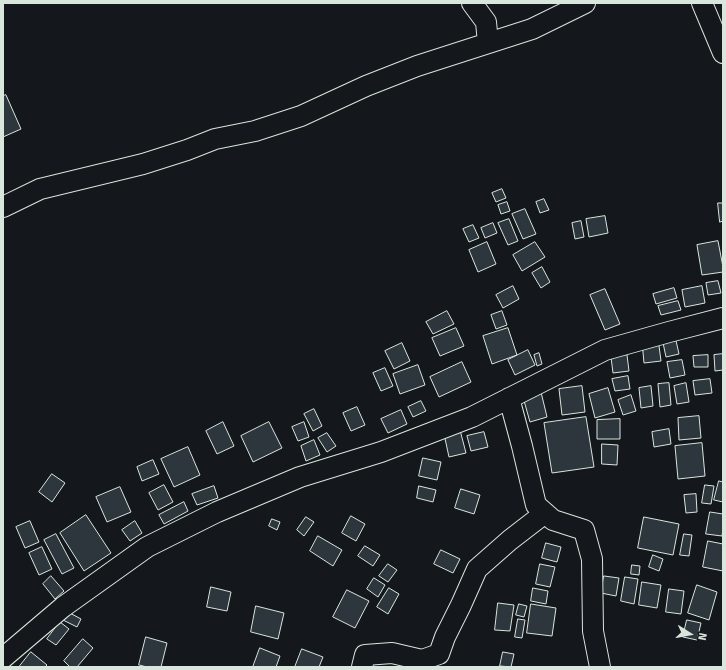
<!DOCTYPE html>
<html>
<head>
<meta charset="utf-8">
<style>
  body { margin:0 }
  #map { position:relative; width:726px; height:670px; overflow:hidden; background:#14181c; font-family:"Fira Sans",sans-serif }
  canvas { display:block }
  .frame { position:absolute; inset:0; border:4px solid #d8e6dc; pointer-events:none }
  .north { position:absolute; left:670px; top:614px; width:40px; height:40px; -webkit-text-stroke:3px #14181c; paint-order:stroke; rotate:101deg; font-size:11px; font-weight:700; line-height:16px; text-align:center; color:#d8e6dc }
  .north::after { content:''; display:block; margin:auto; width:14px; height:18px; background:#d8e6dc; clip-path:polygon(50% 0,100% 100%,50% 72%,0 100%) }
</style>
</head>
<body>
<div id="map">
<canvas width="726" height="670"></canvas>
<div class="frame"></div>
<div class="north">N</div>
</div>
<script>
const ctx = document.querySelector('canvas').getContext('2d');
ctx.lineJoin = 'round';
function paint(path, color) {
  ctx.fillStyle = color;
  ctx.fill(path, 'evenodd');
}
function strokePath(path, color, width, dash) {
  ctx.strokeStyle = color;
  ctx.lineWidth = width;
  ctx.lineCap = dash ? 'butt' : 'round';
  ctx.setLineDash(dash || []);
  ctx.stroke(path);
}
const building = new Path2D(`
  M6,95L21,129L3,137V96Z
  M502,189L506,198L496,202L492,193Z
  M544,199L549,210L540,213L536,202Z
  M507,202L510,211L501,214L498,205Z
  M718,203H723V221L720,222Z
  M525,209L536,234L523,239L512,214Z
  M605,216L608,233L589,237L586,219Z
  M509,219L518,241L508,245L498,223Z
  M581,221L584,237L575,239L572,223Z
  M493,223L497,233L485,238L481,228Z
  M473,225L479,238L469,242L463,229Z
  M718,241L723,267V272L702,275L697,245Z
  M487,242L496,264L478,272L469,250Z
  M535,242L545,257L522,271L513,255Z
  M542,267L550,282L541,288L532,273Z
  M718,281L721,293L708,295L706,283Z
  M513,286L519,299L503,308L496,295Z
  M702,286L705,303L685,307L682,290Z
  M674,288L677,298L656,304L653,294Z
  M605,289L620,324L605,330L590,295Z
  M678,301L681,310L661,315L658,306Z
  M447,311L454,324L433,334L426,322Z
  M502,311L507,325L496,329L491,315Z
  M456,328L464,346L440,356L432,338Z
  M508,328L517,355L492,364L483,336Z
  M675,336L679,354L666,357L662,338Z
  M658,338L661,361L644,363L642,341Z
  M402,343L410,361L394,369L385,351Z
  M528,350L535,365L515,375L508,360Z
  M539,353L542,364L537,366L534,355Z
  M723,354V370L715,371L714,355Z
  M627,355L629,371L613,373L611,357Z
  M708,355V367H694L693,356Z
  M682,360L685,375L670,378L667,362Z
  M462,362L471,382L439,397L430,377Z
  M418,365L425,385L400,394L393,374Z
  M385,368L393,386L381,391L373,373Z
  M628,376L630,389L615,391L612,379Z
  M710,379L712,393L695,395L693,381Z
  M669,383L671,405L660,407L658,384Z
  M686,383L689,402L677,404L674,386Z
  M582,386L585,412L562,415L559,389Z
  M651,386L653,406L641,408L639,388Z
  M608,388L615,412L595,418L589,394Z
  M541,392L547,417L530,422L523,397Z
  M631,395L636,411L623,415L618,400Z
  M421,401L426,411L413,417L408,407Z
  M357,407L365,425L351,431L343,413Z
  M314,409L322,426L313,431L304,414Z
  M401,410L407,424L388,433L381,419Z
  M699,416L701,438L679,440L678,418Z
  M586,417L594,467L552,473L544,423Z
  M620,419V439H597V420Z
  M223,422L234,446L217,454L206,431Z
  M269,422L282,448L253,462L241,436Z
  M304,422L309,437L298,441L292,427Z
  M669,429L671,444L654,447L652,432Z
  M460,430L466,453L449,457L444,434Z
  M484,432L488,447L471,451L467,436Z
  M327,433L336,446L327,452L318,438Z
  M314,440L320,455L306,461L301,446Z
  M702,443L705,476L678,479L675,446Z
  M602,444L618,445L617,465L602,464Z
  M188,447L200,475L174,487L161,459Z
  M423,458L441,462L437,480L419,476Z
  M153,460L159,474L142,481L137,467Z
  M52,474L65,483L52,502L39,492Z
  M719,481L723,482V502L714,500Z
  M164,485L173,502L158,510L149,493Z
  M705,485L714,486L711,504L702,503Z
  M214,486L218,498L197,505L192,494Z
  M419,486L436,490L433,502L417,498Z
  M120,487L131,512L107,522L96,497Z
  M461,489L480,495L474,514L455,508Z
  M696,494L697,512L686,513L684,495Z
  M184,502L188,511L164,524L159,515Z
  M710,512L723,514V529L722,536L706,534Z
  M86,515L111,553L84,571L60,533Z
  M351,516L365,524L356,541L342,533Z
  M306,517L314,522L304,536L297,530Z
  M644,517L679,524L673,555L638,548Z
  M272,519L280,522L277,530L269,526Z
  M30,521L39,542L25,548L16,527Z
  M135,521L142,533L130,541L122,530Z
  M56,534L74,568L62,574L44,540Z
  M684,534L692,535L689,556L680,555Z
  M318,536L342,550L333,566L310,551Z
  M708,541L723,544V571L703,567Z
  M546,543L561,547L557,562L542,558Z
  M365,546L380,555L373,566L358,556Z
  M42,547L52,569L39,575L29,553Z
  M441,550L460,559L453,573L434,564Z
  M653,555L663,559L659,571L649,567Z
  M388,564L397,570L388,582L379,576Z
  M540,564L555,567L550,587L536,584Z
  M632,565L640,566L639,575L631,574Z
  M51,576L64,591L55,599L43,584Z
  M604,576L619,578L616,596L601,593Z
  M625,577L638,579L634,604L621,601Z
  M374,578L385,585L378,597L367,589Z
  M642,582L661,585L657,608L639,605Z
  M697,585L717,592L709,620L688,613Z
  M211,587L231,592L227,611L207,607Z
  M389,588L399,594L388,614L377,607Z
  M533,588L548,591L546,604L531,601Z
  M669,589L684,591L681,614L666,612Z
  M347,590L369,601L355,628L333,617Z
  M498,603L514,605L510,631L495,630Z
  M519,604L527,606L524,617L516,615Z
  M531,604L556,608L552,636L527,633Z
  M256,606L284,613L278,639L251,632Z
  M68,612L81,619L77,627L63,620Z
  M518,619L525,620L522,638L515,637Z
  M687,620L701,623L697,640L683,637Z
  M60,622L69,629L56,645L47,639Z
  M146,637L167,643L161,667H147L139,665Z
  M83,639L93,648L77,667H70L64,661Z
  M260,648L280,656L276,667H253Z
  M302,649L323,657L319,667H295Z
  M31,652L47,665L45,667H19Z
  M503,652L514,654L511,667L500,666Z`);
const street = new Path2D(`
  M472,3L486,22L488,43
  M702,3L723,53
  M3,207L40,189L143,164L187,150L215,139L255,131L301,116L366,86L417,66L532,29L585,3
  M509,398L522,446L536,505L553,520L584,530L592,559L593,631L600,667
  M3,658L63,607L147,547L217,512L300,477L381,452L472,417L605,350L669,332L723,318
  M362,667L365,655L392,653L422,660L439,654L445,637L461,605L477,569L510,540L545,513`);
paint(building, '#2c363c');
strokePath(building, '#d8e6dc', 1);
strokePath(street, '#d8e6dc', 22);
strokePath(street, '#14181c', 20);
</script>
</body>
</html>
